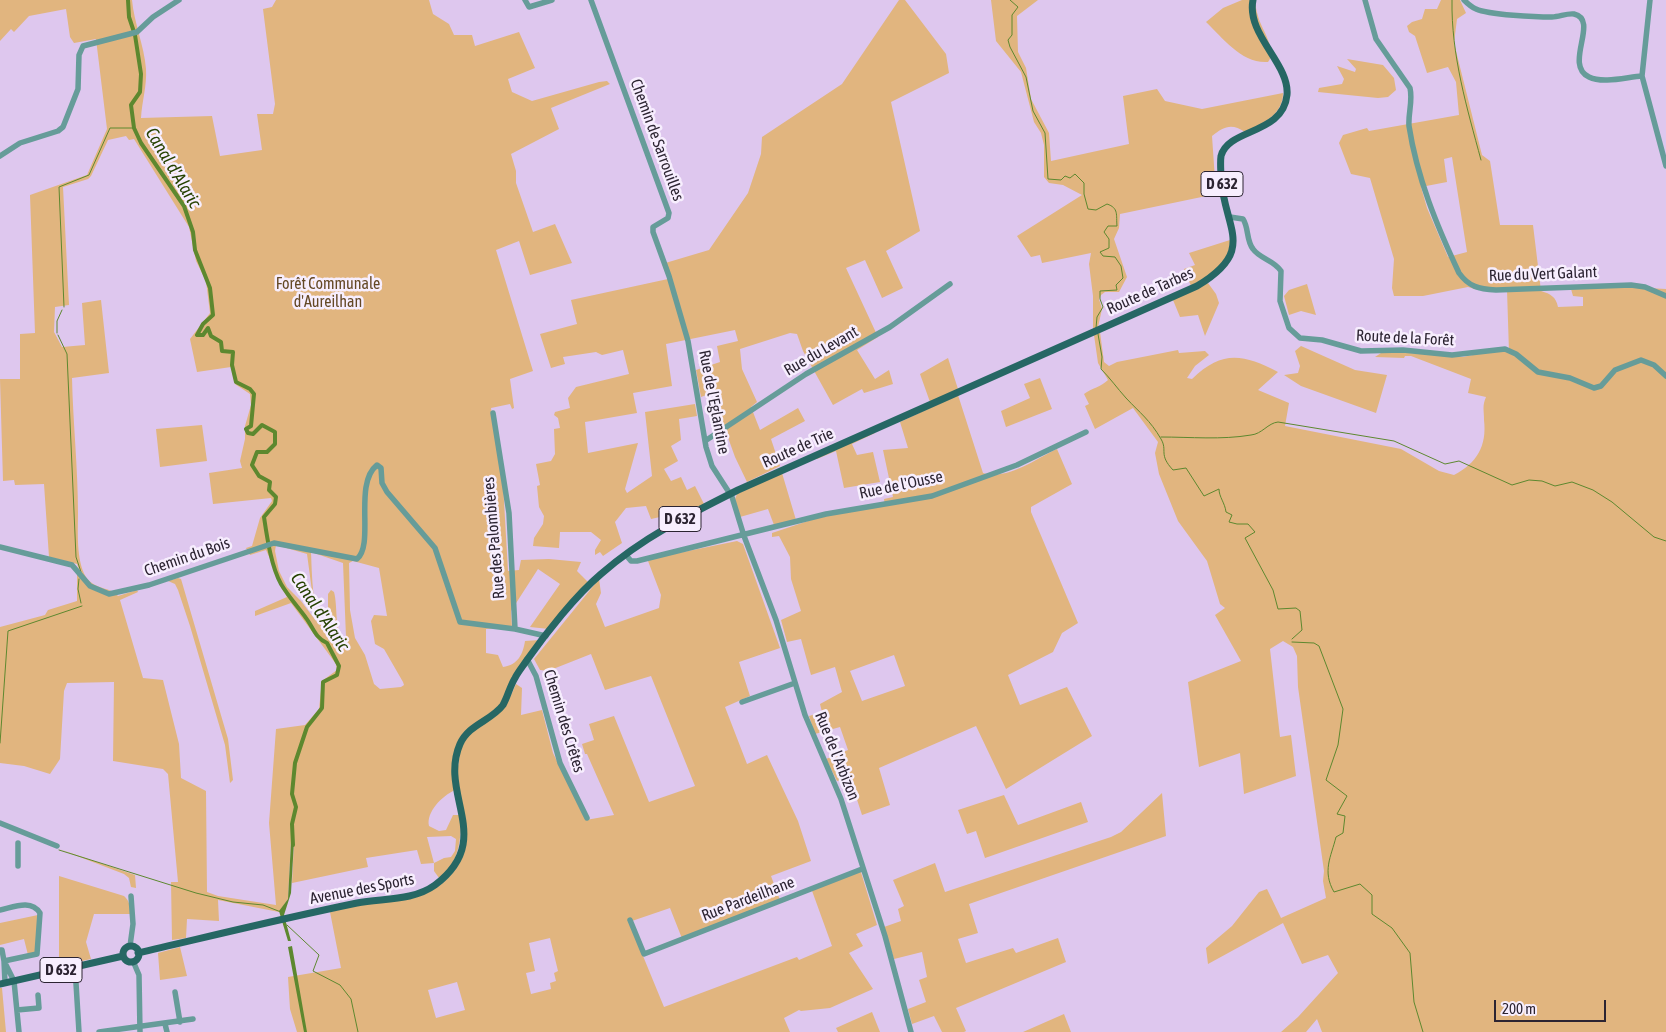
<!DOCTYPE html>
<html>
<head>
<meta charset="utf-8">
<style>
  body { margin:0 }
  #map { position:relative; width:1666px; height:1032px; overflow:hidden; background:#dec7ee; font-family:"Asap Condensed",sans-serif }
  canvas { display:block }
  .scale { position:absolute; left:1494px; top:1000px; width:112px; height:22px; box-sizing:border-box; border:2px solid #2c2432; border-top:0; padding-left:6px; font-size:15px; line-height:18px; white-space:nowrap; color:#2c2432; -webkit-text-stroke:4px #f7eefe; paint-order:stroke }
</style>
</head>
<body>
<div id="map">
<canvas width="1666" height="1032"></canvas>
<div class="scale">200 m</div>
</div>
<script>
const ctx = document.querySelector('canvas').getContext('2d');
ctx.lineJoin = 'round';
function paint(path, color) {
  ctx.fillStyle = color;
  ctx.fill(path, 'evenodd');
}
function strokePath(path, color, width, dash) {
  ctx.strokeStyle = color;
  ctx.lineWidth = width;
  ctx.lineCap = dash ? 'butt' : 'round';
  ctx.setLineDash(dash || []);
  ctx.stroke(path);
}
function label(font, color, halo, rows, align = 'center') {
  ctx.font = font + ' "Asap Condensed",sans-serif';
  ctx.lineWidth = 5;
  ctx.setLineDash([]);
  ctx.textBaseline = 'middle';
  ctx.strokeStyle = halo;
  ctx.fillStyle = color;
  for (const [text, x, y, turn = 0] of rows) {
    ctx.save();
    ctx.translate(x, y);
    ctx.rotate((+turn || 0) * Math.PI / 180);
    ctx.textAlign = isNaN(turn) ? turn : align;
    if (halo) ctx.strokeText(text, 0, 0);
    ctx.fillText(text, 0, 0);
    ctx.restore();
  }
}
const green = new Path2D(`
  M0,0H132C134,23 144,45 146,69C147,86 142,101 141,118L212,116L220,156L262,150L257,114H273L275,104L263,9L272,7L276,0H429L433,14L449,24L454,35H472L475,46L519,32L535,68L508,79L512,92L532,101L599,82L607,81L610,84L551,108L559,129L511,154L516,171V183L533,232L555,224L572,263L530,275L519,241L496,250L533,371L510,379L514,408L512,409L510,404L491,408L503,484L508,571L519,570L521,560L549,559L581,562L577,571L588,582L549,629L530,627L560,584L538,569L511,611L512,627L486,629V653L498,655L503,667C518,665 523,654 525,641L540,640L499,706L462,736L455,790C442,796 426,812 429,826L439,831L446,830L453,815H461C461,838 460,863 439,878L434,871V863L421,864L417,850L366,858L368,867L292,883L294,842L291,841L288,899L279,912L218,900L219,921L187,919L186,938L172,940L171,882H178L168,774L163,769L113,761L114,682L67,683L64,691L60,759L50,774L24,766L0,763V627L45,615L48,610L77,601V575L80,572L77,564L49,557L44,484L15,485L14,480L3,481L0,379H20V334L35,333L30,195L87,175L107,129L96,39L74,43L70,37L66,9L29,16L14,32L11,29L0,41ZM126,136L129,140L134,139L189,227L196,261L206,281L210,313L190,339L197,372L231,367L235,384L250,394L251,405L245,426V439L240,461L242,468L209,473L213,504L271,498L272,501L260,518L252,546L246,548L250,555L266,550L287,597L255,611V616L291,603L336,664L337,670L322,681L319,709L305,725L276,729L269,823L276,905L218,896L207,892L206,791L181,778L179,744L163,680L143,678L120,600L138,592L137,590L118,596C110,586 96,591 86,577C76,560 78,532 78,513C78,468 73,423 72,378L109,373L101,300L82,303L85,345L62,347L54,332L55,307L69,305L63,187L88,179L91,176L108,140ZM276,545L307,554L316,621L301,601L287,587L279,571L275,551ZM311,552L343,563L346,637L343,639C334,627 338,607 334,592L331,590L328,594V632L326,633C312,619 312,572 311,552ZM353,561L379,568L387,616L374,615L371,621L375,644L384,649L403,682L404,685L401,687L380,689L374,684L365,655L355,638L350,610L349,563ZM451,836L456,839L455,851L451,857L444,858L434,863L427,837Z
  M899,0H905L946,54L949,73L891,102L920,231L886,251L903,288L882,298L865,260L846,268L878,337L857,350L875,379L889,370L893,384L864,393L862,389L833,405L803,351L797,334L790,333L740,349L742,369L757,402L751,407L760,430L798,408L805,421L771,439L780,466L747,482L735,457L712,393L701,397L696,370L720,362L717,346L738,341L735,330L666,344L672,386L633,393L637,413L585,422L588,453L638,443L625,489L627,493L652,476L645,412L695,404L697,416L679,419L681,440L671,446L678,461L664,469L671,481L681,477L687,490L695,486L704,504L664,524L660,517L651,519L646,506L626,508L615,522L622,543L603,556L600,552L595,555V550L601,540L591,532H560L559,548L533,546L534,538L543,524L544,516L539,507L537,486L540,485L536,464L551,461L555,454L554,429L560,428L558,418L554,415L555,412L570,408L568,398L576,387L629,374L623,350L602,355L596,352L563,357L565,364L551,368L540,334L577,324L571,300L668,279L662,264L709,250L748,193L761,154L762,137L842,84Z
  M991,0H1038L1017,16L1018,52L1026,68L1031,99L1049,133L1051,161L1129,144L1123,96L1157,89L1165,101L1202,109L1283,93C1283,115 1262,124 1245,132C1232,123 1224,126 1212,136L1216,194L1120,214L1119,228L1114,239L1127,277L1119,292H1105L1101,295L1099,299L1102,309L1098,327L1093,329V296L1089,264L1091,253L1042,263L1040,255L1031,257L1017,236L1082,195L1063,185L1049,183L1044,177V145L1041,133L1034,122L1021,72L996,41Z
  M1242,0H1254C1256,5 1256,11 1258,16C1261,29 1278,50 1268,62C1242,64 1223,38 1206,22L1223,8Z
  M1441,0H1460L1466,13L1457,19L1454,43L1482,155L1490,161L1500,225H1533L1541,291C1551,294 1556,297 1558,307L1583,306V297L1573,296L1571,289L1630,287L1666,289V1032H1322L1317,1019L1306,1032H1281L1298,1017L1338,973L1328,955L1302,964L1283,923L1208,964L1206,948L1232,926L1259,892L1267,889L1281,918L1326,898L1323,881L1324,871L1298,687L1297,656L1293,647L1283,641L1270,649L1280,737L1291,735L1296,776L1244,794L1240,753L1199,767L1188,682L1241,661L1215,615L1225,608L1220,604L1207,561L1178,521L1159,474L1155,453L1158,442L1133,408L1095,429L1085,406L1089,404L1084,394C1092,388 1101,387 1108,380L1098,363L1094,335L1100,332L1104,362L1109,366L1117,362L1178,350L1179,353L1205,351L1209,355L1195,366L1187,378L1192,379C1222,350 1243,354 1278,372L1258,390L1289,403L1285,426L1401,449L1439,471L1454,475C1477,463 1487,446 1484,420C1484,410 1482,406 1486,397L1468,393L1471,379L1411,356H1405L1404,358L1375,357L1381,353H1411L1463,357L1487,352H1509L1507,290H1478L1468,287L1423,296H1394L1392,288L1394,259L1370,178L1351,174L1339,143L1343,135L1367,128L1369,131L1459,115L1456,82L1448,67L1427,73L1415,36L1409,32L1407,26L1412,22L1422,19L1425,9H1437ZM1452,157L1467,252L1448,257L1427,208L1421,187L1447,182L1444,159Z
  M1347,59L1383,65L1394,78L1396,90L1388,97L1378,98L1318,92L1319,88L1342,84L1344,79L1337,66L1355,72L1356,69Z
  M1230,240C1231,262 1209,277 1191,286L1184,269L1195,265L1189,253Z
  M1208,283L1216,294L1219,303L1205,336L1198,315L1180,317L1173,300Z
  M1307,284L1316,315L1301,311L1289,315L1284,296L1289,290Z
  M1301,346L1355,370L1387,375L1376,413L1301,386L1284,375L1298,373L1300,366L1295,351Z
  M948,358L958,389L930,402L920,374Z
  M1040,378L1052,409L1006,427L1001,411L1030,398L1024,384Z
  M958,395L983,473C1007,481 1037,458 1057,449L1072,484L1031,507V512L1078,623L1062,633L1053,652L1008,675L1020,705L1067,687L1092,736L1006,789L976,726L879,768L890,805L862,815L850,778L837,781L826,759L848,750L840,727L815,734L809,716L822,712L820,704L842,692L835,667L811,675L801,639L787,642L781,620L801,611L791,579L790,557L779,536L772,537V533L820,517L885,506L884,499L893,497L883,450L908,448L900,422ZM894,655L905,686L862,701L850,671Z
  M202,425L207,461L160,467L156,429Z
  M875,430V433L852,444L857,455L873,452L880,482L844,488L836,451L817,459V457Z
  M782,473L796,520L774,525L768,509L740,517L735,499L737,494Z
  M737,541L743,544L780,648L739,662L750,696L725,707L747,764L767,755L798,821L811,861L771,876L780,900L683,941L670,908L629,922L664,1007L797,957L799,960L832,946L811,888L860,869L877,925L856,934L863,946L849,953L873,989L830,1008L801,1011L799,1010L784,1018L790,1032H297L290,1009L288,977L341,968L330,912L439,886C495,843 444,797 461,747C468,727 494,717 507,701C511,697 513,690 516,684L522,688L521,715L542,710L553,753L586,820L614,815L587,754H585L582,744L594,740L589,724L614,716L649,802L695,786L651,676L605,690L591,654L548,671L540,670L534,659L599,579L601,593L596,604L605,627L659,608L661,595L648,561L654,558ZM550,938L558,971L554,973L556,981L550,983L551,989L531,994L526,973L535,971L529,943ZM457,982L465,1010L436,1018L428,990Z
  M178,578L181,579L228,739L233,780L230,783L225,745L190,626L178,590L175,584L168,581Z
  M1162,793L1166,836L969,904L978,933L958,939L966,963L1013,948L1016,953L1058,938L1066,962L956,1008L966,1031L964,1032H942L934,1016L912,1024L908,1009L926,1002L919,980L927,977L922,952L894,959L884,927L901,921L898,909L904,906L893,880L935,863L945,892L1111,837L1121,832Z
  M1004,795L1018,825L1081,802L1088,822L985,858L976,831L967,834L958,810Z
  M59,849L135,875L136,888L131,887L129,878L124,874Z
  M59,876L124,896C130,901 130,907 130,914H94L86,942L91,959L59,966Z
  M38,915L37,952L28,955L24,939L0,945V923Z
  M180,947L187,976L160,980L158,953Z
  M2,988L6,1032H0V988Z
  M872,1012L880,1032H838L836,1028Z
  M1064,1014L1071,1032H1023Z`);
const water = new Path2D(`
  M294,841L291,893L284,915L291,941H288L279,911L288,899L291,842Z
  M292,946L307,1032H304L288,947Z`);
const stream = new Path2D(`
  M1010,0L1018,7L1012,15V35L1008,40L1010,47L1026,77L1033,111L1045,133L1048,179L1061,180L1065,176L1070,178L1075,174L1084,183V194L1088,209L1096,210L1107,204C1119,208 1116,215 1117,226H1108L1104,232L1109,239V248L1100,252L1103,256L1115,257L1121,266L1123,278L1116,285L1117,290L1100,291V299L1103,307L1097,317L1096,328
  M1452,0C1451,55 1467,108 1481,160
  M64,307L59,187L89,175L110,128H134
  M57,333V321L62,310
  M1098,334L1102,357L1101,369C1110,378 1117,388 1126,398C1140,413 1150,420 1161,439C1168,451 1158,454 1173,470L1186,468L1204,496L1219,489C1219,497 1225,503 1226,512L1232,515L1229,522L1237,524H1248L1255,532L1245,538L1273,590L1278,609L1296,608L1300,611L1302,630L1292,639
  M58,335L67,354L76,557L81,572
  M1161,437C1190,437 1222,440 1251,435C1262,434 1268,423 1278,422L1394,441L1445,464L1459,461L1512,485L1529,480L1542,481L1555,486L1572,482L1593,490L1612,502L1654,537L1666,541
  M79,579L78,589L81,603
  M1292,642L1314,643L1319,646L1343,709L1338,745L1326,780L1347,796L1337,814L1345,816L1343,833L1336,837C1331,857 1322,871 1334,892L1360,884L1372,895V914L1392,928L1410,953L1414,1002L1423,1032
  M0,743L8,631L82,606
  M59,850L196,893L233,902L263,905L281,912
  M287,925L319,955L313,971L340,985L351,999L358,1032`);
const canal = new Path2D(`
  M128,0L129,17L135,35L141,74L140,92L131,105L134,128L141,143L184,206L193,232L195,250L210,288L213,315L203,324L197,335H203L208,328L211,336L221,342L222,351L233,352L232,365L236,382L250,389L254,394L251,426L246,429L248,433L253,434L262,425L275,432V444L267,452H257L252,465L259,476L270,482L269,490L276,497L275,504L264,517C267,537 271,566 281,584C288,596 298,607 306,618C313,627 315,638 327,643L339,666L337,675L323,682L322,708L307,727L295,763L292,794L296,807L292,824L293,845`);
const minor = new Path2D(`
  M525,0L529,7L552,0
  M591,0L669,213L668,218L653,227V232L669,276L688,341L706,447L712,466L732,497L744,536L776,620L805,715L841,799L885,936L911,1032
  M1365,0L1376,39L1410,88C1413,101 1408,113 1409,126C1417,178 1437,226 1459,273C1469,287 1479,289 1496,290L1631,285L1645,287L1666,296
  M1464,0C1468,4 1471,7 1476,9C1489,15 1537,17 1552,17C1559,17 1567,13 1574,14C1600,20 1563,65 1589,77C1603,84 1627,77 1642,76
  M1650,0L1642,76L1666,166
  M0,156L20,143L58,131L63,127L78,89L79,55L83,46L137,32L153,17L179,0
  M1230,217L1243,219C1249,228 1246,240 1253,249C1260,259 1274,260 1281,271L1280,301L1289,328L1300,338L1322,340L1361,351L1403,350L1452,355L1505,349L1516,354L1538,372L1570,378L1594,388L1601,386L1615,370L1641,360L1654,365L1666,376
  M493,413L509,513L515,629L546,636
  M705,441L806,374L890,327L950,284
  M0,547L72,565L90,586L109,594L149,585L274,543L357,559C375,544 353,484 377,465L381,468L382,483L387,492L435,548L460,622L515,629
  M626,555L631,561H637L826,514L932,496L1017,465L1086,432
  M527,659L536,676L560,763L587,818
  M742,702L795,683
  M0,823L57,846
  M18,843V866
  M0,910C14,907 31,899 40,913L37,954L4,961
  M630,920L644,954L862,869
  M130,946L133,924L131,896
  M0,950H2L4,961L14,981L19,1032
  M4,961L5,983
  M133,961L139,975L140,1032
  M75,967L79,1032
  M175,992L180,1022
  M17,1010L39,1008L38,995
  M165,1024L167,1032
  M99,1032L193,1019`);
const major = new Path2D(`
  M123 954a8 8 0 1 1 16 0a8 8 0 1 1-16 0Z
  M138,953C211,936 284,918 357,903C383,898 413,901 435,885C496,839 438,795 460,744C469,724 491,721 503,705C508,696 510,686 515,678C518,672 523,666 527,660C546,633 576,595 601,574C642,538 690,514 738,490L1197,286C1257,250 1225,230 1221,179C1221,171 1220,163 1221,156C1228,128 1283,135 1287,95C1290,64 1246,35 1253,0
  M0,984L123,956`);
const shields = [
  [1222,184,42],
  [680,519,42],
  [61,970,42]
];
const shieldNames = [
  ["D 632",1222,184],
  ["D 632",680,519],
  ["D 632",61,970]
];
const streetNames = [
  ["Chemin de Sarrouilles",657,140,70],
  ["Rue du Vert Galant",1543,274,-2],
  ["Route de Tarbes",1150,291,-24],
  ["Route de la Forêt",1405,338,3],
  ["Rue du Levant",821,351,-30],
  ["Rue de l'Eglantine",714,402,79],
  ["Route de Trie",798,448,-24],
  ["Rue de l'Ousse",901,485,-12],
  ["Rue des Palombières",494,538,-95],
  ["Chemin du Bois",187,557,-19],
  ["Chemin des Crêtes",564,721,73],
  ["Rue de l'Arbizon",837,756,68],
  ["Avenue des Sports",362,889,-11],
  ["Rue Pardeilhane",748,899,-21]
];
const parkNames = [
  ["Forêt Communale",328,284],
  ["d'Aureilhan",328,302]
];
const waterNames = [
  ["Canal d'Alaric",173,168,59],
  ["Canal d'Alaric",320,612,56]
];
paint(green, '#e1b57f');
paint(water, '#5d882f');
strokePath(stream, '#5d882f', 1);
strokePath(canal, '#5d882f', 4);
strokePath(minor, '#669c99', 5.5);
strokePath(major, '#266764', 7);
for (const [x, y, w] of shields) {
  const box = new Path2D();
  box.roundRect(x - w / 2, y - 12.5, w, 25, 4);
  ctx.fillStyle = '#f7eefe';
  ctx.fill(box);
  strokePath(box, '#2c2432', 1);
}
label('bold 15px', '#2c2432', null, shieldNames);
label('16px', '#2c2432', '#f7eefe', streetNames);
label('16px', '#644825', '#f7eefe', parkNames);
label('italic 18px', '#254100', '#f7eefe', waterNames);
</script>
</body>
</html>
